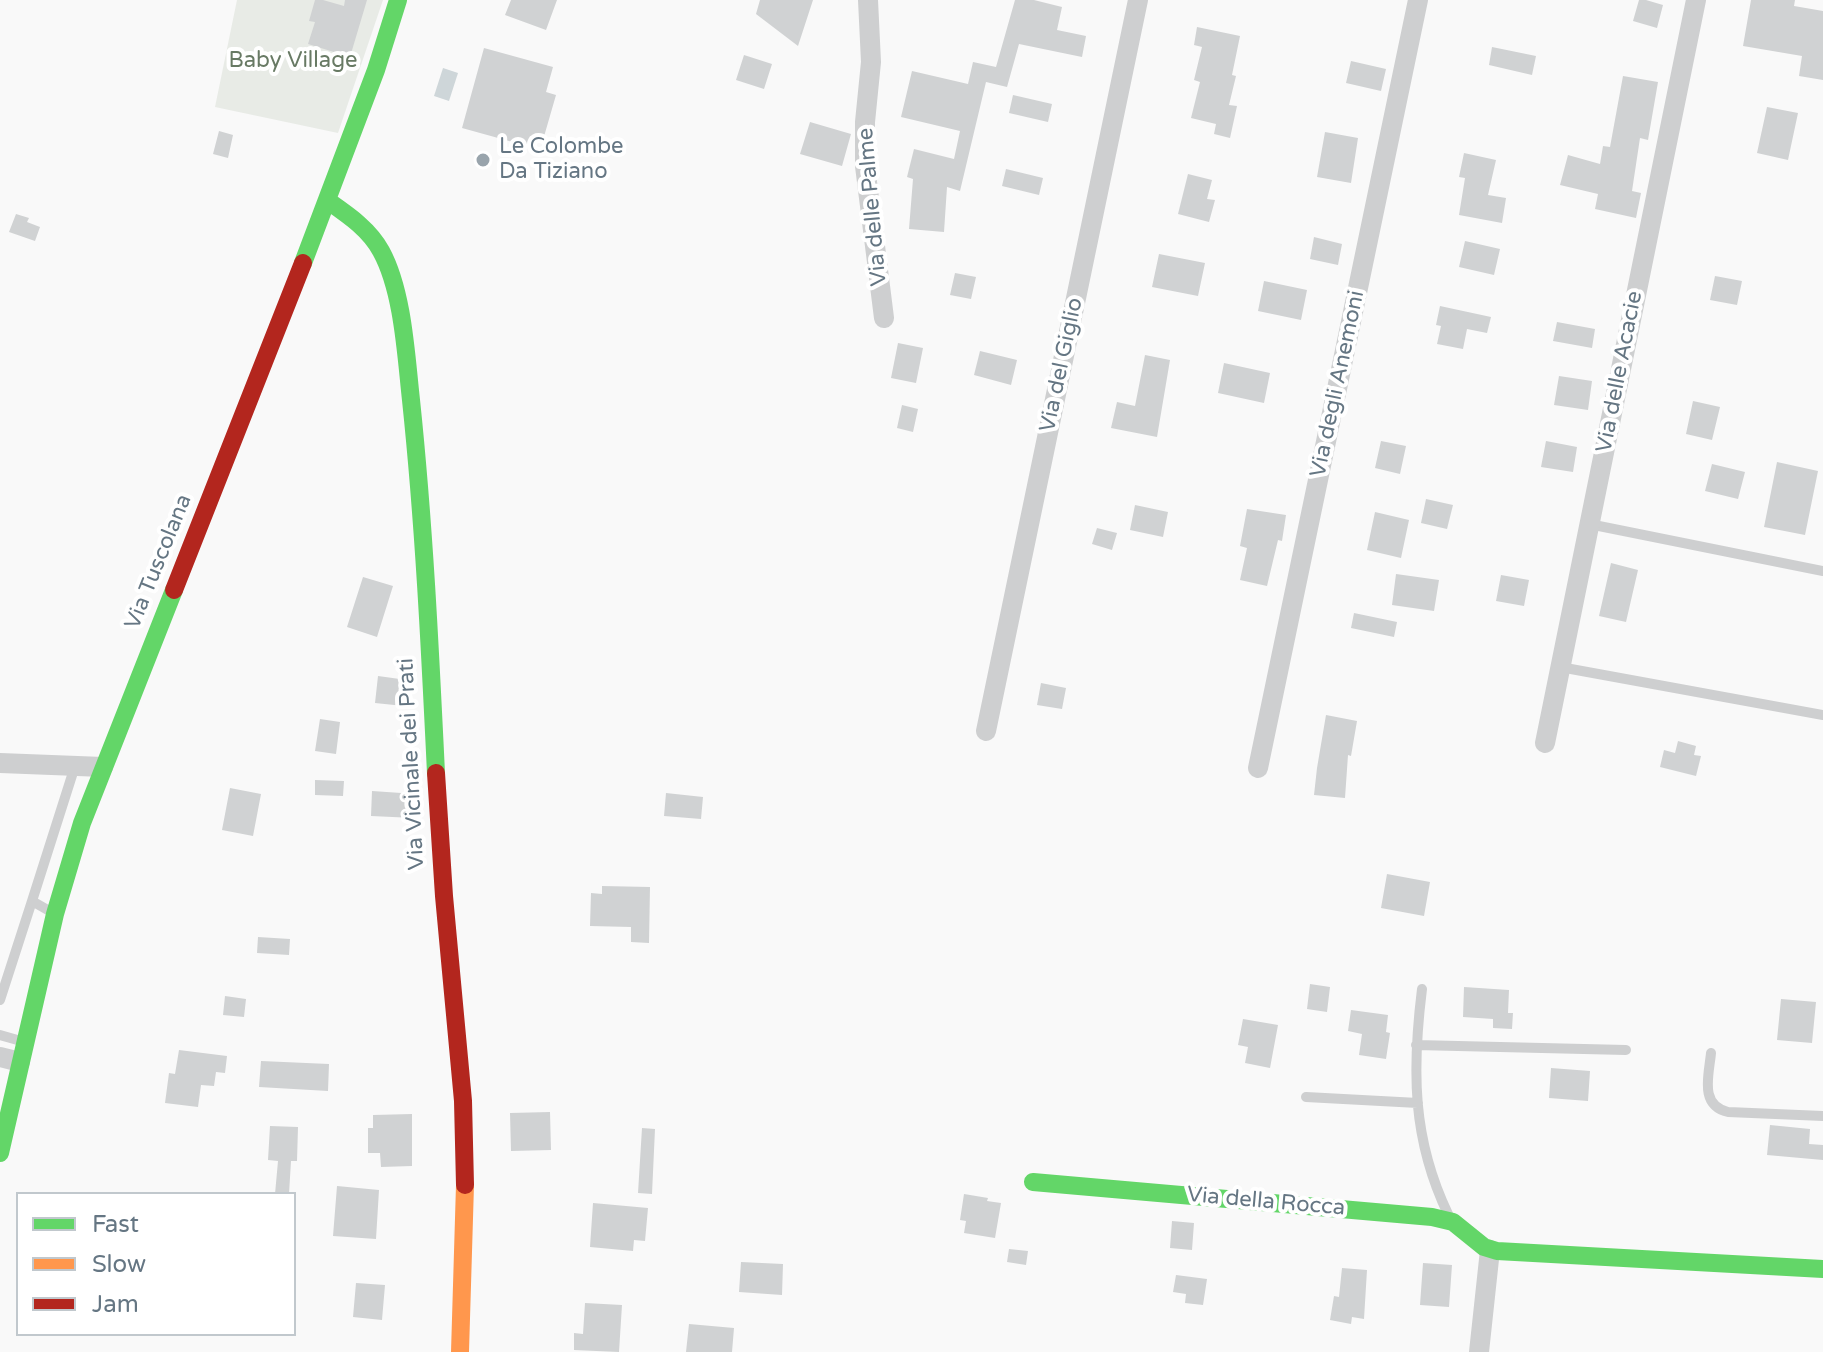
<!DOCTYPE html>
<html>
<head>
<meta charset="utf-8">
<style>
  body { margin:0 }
  #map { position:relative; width:1823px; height:1352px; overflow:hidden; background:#f9f9f9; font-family:"Varela Round",sans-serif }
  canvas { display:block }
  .legend { position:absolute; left:16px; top:1192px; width:280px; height:144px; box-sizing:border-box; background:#fff; border:2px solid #c1c8cd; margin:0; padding:10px 14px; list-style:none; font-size:24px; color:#657683 }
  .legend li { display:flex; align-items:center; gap:16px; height:40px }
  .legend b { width:40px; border:2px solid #c1c8cd }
</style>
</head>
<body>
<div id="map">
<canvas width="1823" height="1352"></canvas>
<ul class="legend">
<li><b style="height:10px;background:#63d668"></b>Fast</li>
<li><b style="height:10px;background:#ff974d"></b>Slow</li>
<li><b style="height:10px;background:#b3261e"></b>Jam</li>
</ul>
</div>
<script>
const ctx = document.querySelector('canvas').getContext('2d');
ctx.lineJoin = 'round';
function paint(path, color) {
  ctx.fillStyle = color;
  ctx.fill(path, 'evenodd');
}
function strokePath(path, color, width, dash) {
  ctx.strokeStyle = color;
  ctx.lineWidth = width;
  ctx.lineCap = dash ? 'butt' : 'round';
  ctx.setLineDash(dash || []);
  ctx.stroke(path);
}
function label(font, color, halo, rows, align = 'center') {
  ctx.font = font + ' "Varela Round",sans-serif';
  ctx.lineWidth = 8;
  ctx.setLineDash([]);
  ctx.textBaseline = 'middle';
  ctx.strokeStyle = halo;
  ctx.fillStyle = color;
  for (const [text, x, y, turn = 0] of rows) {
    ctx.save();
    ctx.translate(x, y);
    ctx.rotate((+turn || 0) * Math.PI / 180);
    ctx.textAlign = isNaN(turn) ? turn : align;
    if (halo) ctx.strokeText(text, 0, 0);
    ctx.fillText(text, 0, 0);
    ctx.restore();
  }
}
const green = new Path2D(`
  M237,0H383L338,133L215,107Z`);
const water = new Path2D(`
  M443,68L458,73L449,101L434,96Z`);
const building = new Path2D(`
  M315,0H323L344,6L345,0H367L350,57L308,44L315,22L309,21Z
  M511,0H557L546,30L505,15Z
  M760,0H813L798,46L756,14Z
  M1015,0H1034L1062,7L1057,30L1086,36L1082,57L1019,44L1007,87L986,82L960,191L947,187L944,232L909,229L913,179L907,177L914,149L954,159L960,131L901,117L912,71L968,84L973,62L996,67Z
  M1639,0H1646L1663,5L1657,28L1633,21Z
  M1751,0H1795L1794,6L1823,11V80L1799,76L1802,56L1743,46Z
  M1197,27L1240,36L1232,75L1236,76L1229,105L1237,106L1230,138L1214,134L1216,124L1191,118L1200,82L1194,80L1202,47L1194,45Z
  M1492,47L1536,56L1532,75L1489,65Z
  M484,48L553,67L546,92L556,95L543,140L530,136L527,146L462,128Z
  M744,55L772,64L764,89L736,80Z
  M1351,61L1386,69L1381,91L1346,83Z
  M1623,76L1658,82L1648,140L1640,138L1632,191L1641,193L1636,218L1595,209L1598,194L1560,185L1568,155L1600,164L1603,146L1610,147Z
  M1013,95L1052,104L1048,122L1009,113Z
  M1767,107L1798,113L1788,160L1757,153Z
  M810,122L851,134L842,166L800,154Z
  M219,131L233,135L228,158L213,154Z
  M1325,132L1358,138L1351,183L1317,177Z
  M1464,153L1496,160L1488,195L1506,198L1502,223L1459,215L1465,178L1459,177Z
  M1006,169L1043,178L1039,195L1002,186Z
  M1188,174L1212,180L1207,199L1215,200L1209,222L1178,214Z
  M16,214L29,218L27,222L40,227L35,241L9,232Z
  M1314,237L1342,244L1338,265L1310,259Z
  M1465,241L1500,249L1494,275L1459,267Z
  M1159,254L1205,263L1198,296L1152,287Z
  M955,273L976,277L971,299L950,295Z
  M1715,276L1742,281L1737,305L1710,300Z
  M1264,281L1307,290L1301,320L1258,311Z
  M1440,306L1491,317L1487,333L1467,329L1463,349L1437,344L1441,326L1436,325Z
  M1557,322L1595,329L1592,348L1553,341Z
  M898,343L923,348L916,383L891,378Z
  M980,351L1017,360L1011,385L974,375Z
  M1145,355L1170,360L1157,437L1111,428L1117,402L1135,406Z
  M1224,363L1270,373L1264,403L1218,393Z
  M1559,376L1592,381L1588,410L1554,405Z
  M1693,401L1720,407L1712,440L1686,434Z
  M902,405L918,409L913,432L897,428Z
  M1381,441L1406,446L1400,474L1375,468Z
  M1546,441L1577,447L1573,472L1541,467Z
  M1777,462L1818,471L1805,535L1764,527Z
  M1712,464L1745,472L1738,499L1705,491Z
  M1426,499L1453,505L1447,529L1421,523Z
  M1135,505L1168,512L1163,537L1130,530Z
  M1247,509L1286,515L1282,541L1278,540L1267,586L1240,580L1247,548L1240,546Z
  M1375,512L1409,520L1401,558L1367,550Z
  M1097,528L1117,533L1112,550L1092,544Z
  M1611,563L1638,570L1626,622L1599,616Z
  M1396,574L1439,580L1434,611L1392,605Z
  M1501,575L1529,580L1524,606L1496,601Z
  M363,577L393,586L377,637L347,627Z
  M1354,613L1397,622L1394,637L1351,628Z
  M378,676L407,680L404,706L375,703Z
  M1041,683L1066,688L1062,709L1037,705Z
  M1326,715L1357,721L1351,756L1348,755L1345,798L1314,795L1317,768Z
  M320,719L340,722L336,754L315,751Z
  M1678,741L1696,746L1694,755L1701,756L1696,776L1660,767L1664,750L1675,753Z
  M315,780L344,781L343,796L315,795Z
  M230,788L261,794L253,836L222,830Z
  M372,791L416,794L414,818L371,816Z
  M666,793L703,797L701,819L664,816Z
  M1387,874L1430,882L1424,916L1381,908Z
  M602,886L650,887L649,943L631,942V927L590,926L591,893L602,894Z
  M258,937L290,939L289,955L257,953Z
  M1310,984L1330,987L1327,1012L1307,1009Z
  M1464,987L1509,990L1508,1013H1513L1512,1029L1493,1028V1019L1463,1017Z
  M225,996L246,999L244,1017L223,1015Z
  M1781,999L1816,1002L1812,1043L1777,1040Z
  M1351,1010L1388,1015L1386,1032L1390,1033L1386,1059L1359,1055L1362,1034L1348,1031Z
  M1243,1019L1278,1025L1270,1068L1245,1063L1248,1047L1238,1045Z
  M179,1050L227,1056L225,1073L216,1072L214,1086L201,1085L198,1107L165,1103L169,1073L175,1074Z
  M261,1061L329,1064L328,1091L259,1087Z
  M1551,1068L1590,1071L1588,1101L1549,1098Z
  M550,1112L551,1150L511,1151L510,1113Z
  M412,1114V1166L381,1167L380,1153H368V1128H373V1115Z
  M1770,1125L1810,1129L1809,1144L1823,1145V1160L1767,1155Z
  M270,1126L298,1127L297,1161H291L289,1194H275L278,1161L268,1160Z
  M642,1128L655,1129L652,1194L638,1193Z
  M337,1186L379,1190L376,1239L333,1236Z
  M964,1194L988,1198L987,1201L1001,1203L995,1238L964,1233L966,1221L960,1220Z
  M593,1203L648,1208L645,1241L634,1240L633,1251L590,1247Z
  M1172,1221L1194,1223L1192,1250L1170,1248Z
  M1009,1249L1028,1251L1026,1265L1007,1262Z
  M741,1262L783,1264L782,1295L739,1292Z
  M1423,1263L1452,1265L1449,1307L1420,1305Z
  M1342,1268L1367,1270L1364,1319L1352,1317L1351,1324L1330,1320L1334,1296L1339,1297Z
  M1176,1275L1207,1279L1203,1305L1185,1303L1186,1294L1173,1292Z
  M356,1283L385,1285L382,1320L353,1317Z
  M585,1303L622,1305L619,1352L574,1350V1333L583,1334Z
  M689,1324L734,1328L732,1352H686Z`);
const lane = new Path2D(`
  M1589,524L1823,571
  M1560,667L1823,715
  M53,913L32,901L75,766
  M1422,989C1412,1070 1412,1139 1448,1214
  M0,1000L32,901
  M0,1035L21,1041
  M1416,1045L1626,1050
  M1711,1053C1709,1075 1699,1105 1728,1112L1823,1116
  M1306,1097L1418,1103`);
const street = new Path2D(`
  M868,0L871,62L865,122V166L884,318
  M986,731L1138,0
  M1545,743L1696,0
  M0,763L103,767
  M1258,768L1418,0
  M0,1057L20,1062
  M1479,1352L1490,1250`);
const fast = new Path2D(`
  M328,201C348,215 369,229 381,251C403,291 406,355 411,400C424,524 430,648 436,773
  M303,263L376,70L398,0
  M0,1153L55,914L82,823L174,590
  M1033,1182L1432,1217L1453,1222L1484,1247L1497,1251L1823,1269`);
const slow = new Path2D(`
  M460,1352L465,1185`);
const jam = new Path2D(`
  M174,590L303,263
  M436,773L444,896L463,1101L465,1185`);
const markers = [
  [483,160,8,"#99a4ac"]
];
const parkNames = [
  ["Baby Village",293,61]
];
const poiNames = [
  ["Le Colombe",499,147],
  ["Da Tiziano",499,172]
];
const streetNames = [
  ["Via delle Palme",873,207,-95],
  ["Via del Giglio",1062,365,-78],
  ["Via delle Acacie",1620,372,-79],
  ["Via degli Anemoni",1338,384,-78],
  ["Via Tuscolana",159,562,-68],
  ["Via Vicinale dei Prati",412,764,-93],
  ["Via della Rocca",1266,1202,5]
];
paint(green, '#e8ebe6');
paint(water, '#ced6d9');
paint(building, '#d0d2d3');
strokePath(lane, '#cecfd0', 10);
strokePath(street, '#cecfd0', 20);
strokePath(fast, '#63d668', 18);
strokePath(slow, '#ff974d', 18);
strokePath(jam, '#b3261e', 18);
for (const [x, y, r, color] of markers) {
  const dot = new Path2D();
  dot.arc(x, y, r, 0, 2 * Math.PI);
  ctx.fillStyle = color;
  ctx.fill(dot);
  strokePath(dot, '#fff', 3);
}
label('22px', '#687a64', '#fff', parkNames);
label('22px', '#657683', '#fff', poiNames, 'left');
label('22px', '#657683', '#fff', streetNames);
</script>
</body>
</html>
